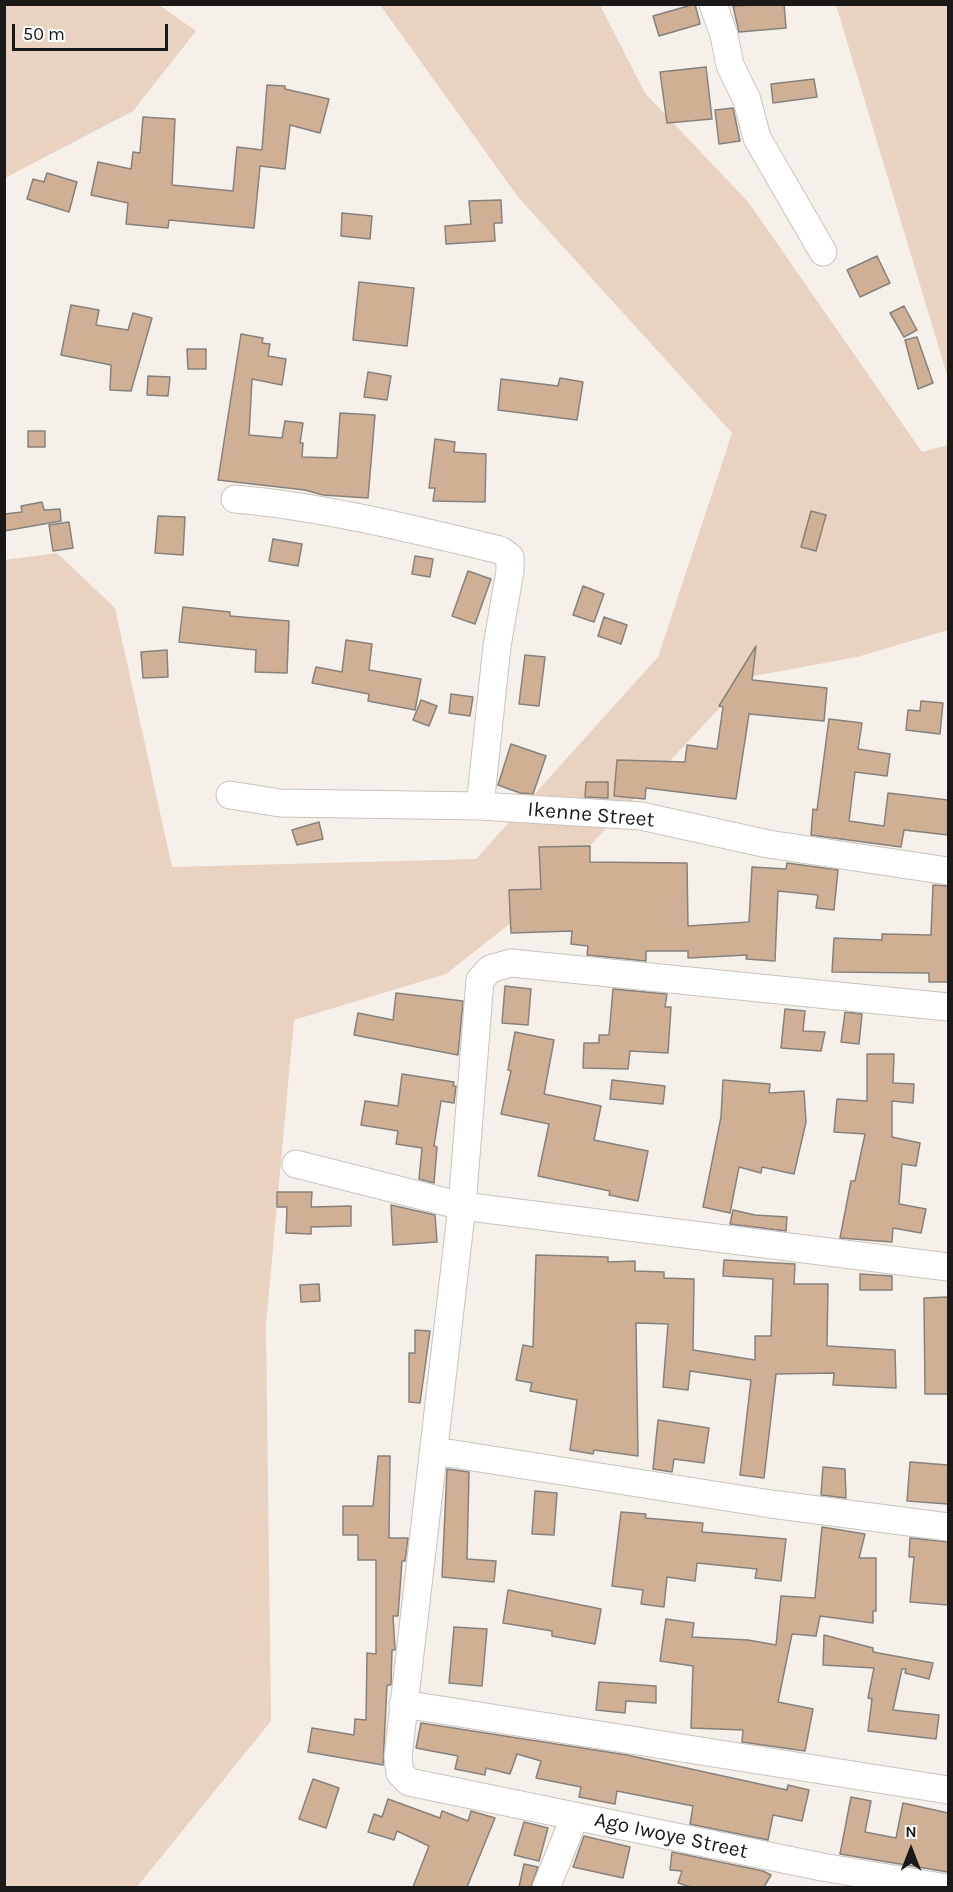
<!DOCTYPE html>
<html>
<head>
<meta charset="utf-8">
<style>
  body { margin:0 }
  #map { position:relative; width:953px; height:1892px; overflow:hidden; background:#f6f0ea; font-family:Karla,sans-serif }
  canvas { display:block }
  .frame { position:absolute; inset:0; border:6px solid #1b1917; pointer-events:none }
  .north { position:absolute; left:881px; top:1820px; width:60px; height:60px; -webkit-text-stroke:4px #fff; paint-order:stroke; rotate:0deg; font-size:16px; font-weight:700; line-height:24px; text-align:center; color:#1b1917 }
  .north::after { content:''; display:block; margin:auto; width:21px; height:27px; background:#1b1917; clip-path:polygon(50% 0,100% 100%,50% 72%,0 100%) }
  .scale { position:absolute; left:12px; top:24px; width:156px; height:27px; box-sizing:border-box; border:3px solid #1b1917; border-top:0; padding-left:8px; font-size:18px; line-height:21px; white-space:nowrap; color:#1b1917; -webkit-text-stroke:4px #fff; paint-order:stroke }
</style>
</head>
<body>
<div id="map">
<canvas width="953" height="1892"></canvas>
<div class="frame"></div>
<div class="north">N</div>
<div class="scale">50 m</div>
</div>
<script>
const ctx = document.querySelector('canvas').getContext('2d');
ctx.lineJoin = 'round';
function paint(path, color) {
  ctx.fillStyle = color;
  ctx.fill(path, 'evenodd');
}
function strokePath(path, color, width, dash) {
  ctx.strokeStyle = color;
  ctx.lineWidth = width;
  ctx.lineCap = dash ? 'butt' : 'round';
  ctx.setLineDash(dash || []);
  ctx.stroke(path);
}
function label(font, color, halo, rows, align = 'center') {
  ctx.font = font + ' Karla,sans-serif';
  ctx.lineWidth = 4.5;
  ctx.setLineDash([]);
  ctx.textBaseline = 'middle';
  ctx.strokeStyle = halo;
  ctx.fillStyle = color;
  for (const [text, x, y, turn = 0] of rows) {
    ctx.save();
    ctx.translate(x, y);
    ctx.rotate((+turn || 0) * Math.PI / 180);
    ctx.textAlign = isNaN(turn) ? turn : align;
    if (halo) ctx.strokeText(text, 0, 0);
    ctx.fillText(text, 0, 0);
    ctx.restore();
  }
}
const green = new Path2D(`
  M5,4L159,5L196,31L133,111L5,178Z
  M380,5H600L645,93L749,203L922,452L948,445V630L857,657L749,677L535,904L446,974L294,1020L266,1325L271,1721L137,1887H5L4,560L57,553L115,608L172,867L476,859L658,657L732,433L518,197Z
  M836,5H948V378Z`);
const building = new Path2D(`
  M695,4L700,24L659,36L653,16Z
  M784,4L786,28L739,32L733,6Z
  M706,67L712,119L667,123L660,72Z
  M814,79L817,97L773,103L771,84Z
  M267,85L285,86V89L329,99L320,133L290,125L285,169L260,166L254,228L169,220L168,228L126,224L128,203L91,195L98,162L131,169L133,152L140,153L143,117L175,119L172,185L233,191L237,147L262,150Z
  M733,108L740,141L719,144L715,110Z
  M47,173L77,182L69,212L27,199L33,179L44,182Z
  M501,200L502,223H494L495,241L446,244L445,226L471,224L469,201Z
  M342,213L372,216L370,239L341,236Z
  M877,256L890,283L860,297L847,270Z
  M359,282L414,288L407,346L353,340Z
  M71,305L99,310L96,325L128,330L133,313L152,318L131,391L110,390L111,365L61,355Z
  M904,306L917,330L904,337L890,313Z
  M241,334L263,338L262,343L270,344L268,356L286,359L282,385L252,379L249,435L282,438L285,421L303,423L300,443H303L302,457L337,458L340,413L375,415L368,498L323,495L305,490L218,480Z
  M917,337L933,383L918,389L905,340Z
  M187,349H206V369H188Z
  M368,372L391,376L387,400L364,397Z
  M148,376L170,377L168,396L147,395Z
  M560,378L583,382L577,420L498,410L501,379L558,386Z
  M28,431H45V447H28Z
  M435,439L455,442L454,452L486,454L485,502L433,501L435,488H429Z
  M42,502L44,510L60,509L61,521L4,531V514L22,512L21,506Z
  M811,511L826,515L816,551L801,547Z
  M158,516L185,517L183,555L155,553Z
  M69,522L73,548L53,551L49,525Z
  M273,539L302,544L298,566L269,561Z
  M415,556L433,559L430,577L412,574Z
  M468,571L491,579L475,624L452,616Z
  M583,586L604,594L594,622L573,615Z
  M183,607L230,612V616L289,621L287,673L255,672L256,650L179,642Z
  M604,617L627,625L621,644L598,636Z
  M346,640L372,644L369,670L421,679L415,710L368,701L369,694L312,683L316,667L342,672Z
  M756,646L752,680L827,688L824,721L749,714L736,799L646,788L645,799L614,796L617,760L685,762L687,745L717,749L723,707L719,706Z
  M167,650L168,677L143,678L141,652Z
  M525,655L545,657L539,706L519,704Z
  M451,694L473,697L470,716L449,713Z
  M421,700L437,706L429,726L413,720Z
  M921,701L943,703L940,734L906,730L908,710L920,711Z
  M829,719L862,723L858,749L890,754L887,776L855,772L849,821L884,826L888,793L948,800V835L904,830L901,847L811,835L813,809L817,810Z
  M511,744L546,756L533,794L520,793L498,785Z
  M586,782H608V798L585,797Z
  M319,822L323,839L297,845L292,830Z
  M590,846V862L687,863L688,926L749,922L752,867L786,869L787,863L838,870L834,910L816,908L818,895L778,891L775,961L746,959L747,955L688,958V951H646V961L587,955L588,946L571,944L572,931L511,933L509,890L541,889L539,847Z
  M933,885L948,886V982H929V973L832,972L834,938L882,940V934L931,935Z
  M505,986L531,989L528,1025L502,1023Z
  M613,989L667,994L665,1007H671L668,1053L630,1051L628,1069L583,1068L584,1043H599V1035H609Z
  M396,993L463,1001L458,1055L354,1035L358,1013L393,1020Z
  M785,1009L805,1011L803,1031L825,1032L821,1051L781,1048Z
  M845,1012L862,1014L859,1044L841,1042Z
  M515,1032L554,1040L544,1094L601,1106L594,1140L648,1151L638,1201L609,1195L610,1191L538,1176L549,1124L501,1114L511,1071L508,1070Z
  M867,1054H894L893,1083L914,1084L913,1103L892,1101V1137L920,1143L916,1166L902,1164L899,1204L926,1209L921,1233L893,1228L892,1242L840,1238L851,1181H855L865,1134L834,1132L837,1099L867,1101Z
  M402,1074L454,1082L453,1086H456L454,1103L441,1101L434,1146L437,1147L434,1183L419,1179L422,1148L396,1144L398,1131L361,1125L365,1101L398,1106Z
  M612,1080L665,1086L663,1104L610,1099Z
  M723,1080L770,1084L769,1093L804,1091L806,1122L794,1174L762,1167L761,1173L739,1167L730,1213L703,1207L721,1117Z
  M277,1192H312L311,1207L351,1206V1226L311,1227V1234L286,1233L287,1207H277Z
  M391,1205L435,1215L437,1242L393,1245Z
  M733,1210L755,1215L787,1217L786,1231L730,1224Z
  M536,1255L608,1257V1262L635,1261V1271L664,1272V1278L694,1279L693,1350L755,1360V1336H771L773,1279L723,1276L724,1260L795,1264L794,1284H828L827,1346L895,1350L896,1388L833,1385L834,1373L776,1374L764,1478L740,1475L751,1380L690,1371L688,1390L663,1387L668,1324L636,1323L638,1456L594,1450L593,1454L570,1450L577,1400L530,1391L532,1383L516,1380L523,1345L533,1347Z
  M860,1274L892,1276V1290H860Z
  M319,1284L320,1301L301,1302L300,1285Z
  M948,1297V1394H925L924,1298Z
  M415,1330L430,1331L420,1403L409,1402V1353H415Z
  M658,1420L709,1428L704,1463L674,1459L672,1472L653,1469Z
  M378,1456H390L389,1538H408L405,1561H402L398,1616H393L395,1650H392L391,1685H387L383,1765L308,1752L312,1728L354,1735L355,1719L366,1720L367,1653L376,1654V1560H358V1535H343V1506H373Z
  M910,1462L948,1465V1504L907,1501Z
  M823,1467L845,1469L846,1498L821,1495Z
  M447,1469L469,1472L467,1559L496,1561L494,1582L442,1577Z
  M535,1491L557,1493L554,1535L532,1534Z
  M621,1512L646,1514L645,1518L703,1523L702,1532L786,1539L781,1581L755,1578L757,1569L697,1563L695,1581L667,1577L664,1607L641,1604L643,1590L612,1586Z
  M822,1527L865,1534L859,1558H876V1611H873V1623L820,1616L816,1636L792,1634L778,1702L813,1709L805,1751L742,1742L743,1730L691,1728L693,1666L660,1661L666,1619L694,1623L692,1637L748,1640L776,1645L781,1596L815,1598Z
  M910,1538L948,1542V1605L910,1602L914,1557H909Z
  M508,1590L601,1609L595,1644L552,1636V1631L503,1623Z
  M454,1627L487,1629L482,1686L449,1683Z
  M824,1635L873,1648V1652L933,1663L929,1679L905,1673L906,1669H902L893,1710L939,1715L936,1739L868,1731L872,1699L868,1698L874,1668L823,1665Z
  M599,1682L656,1686V1703L626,1701L625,1713L596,1710Z
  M421,1723L627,1755L787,1790L788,1785L809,1790L802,1821L773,1815L768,1840L690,1824L693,1806L617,1791L615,1804L579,1797L581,1787L536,1778L541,1761L517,1754L510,1774L486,1768L485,1775L455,1769L458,1756L416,1748Z
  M313,1779L339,1788L326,1828L299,1819Z
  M851,1797L871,1801L865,1832L896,1838L903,1803L948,1813V1872L840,1854Z
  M388,1799L440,1818L442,1811L468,1821L471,1811L495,1818L467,1887H413L429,1846L397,1831L394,1840L368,1832L374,1814L382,1817Z
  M524,1822L548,1828L539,1861L514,1855Z
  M584,1836L630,1847L623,1878L573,1867Z
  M672,1852L763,1871L771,1875L764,1887H691L678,1883L682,1871L670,1870Z
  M524,1864L538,1867L531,1887H519Z`);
const minor = new Path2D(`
  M713,4L724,35L730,65L747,100L757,138L823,252
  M235,499C325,507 412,529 500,550L510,557V571L497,646L480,806
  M230,795L280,803L480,806L641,816L768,844L948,871
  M296,1164L462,1206L948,1267
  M435,1451L771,1504L948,1527
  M403,1704L948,1790
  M546,1888L575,1816
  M947,1888L822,1867L409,1782L400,1773L398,1757L462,1206L480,980L490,969L511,963L948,1007`);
const streetNames = [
  ["Ikenne Street",591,815,5],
  ["Ago Iwoye Street",671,1836,12]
];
paint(green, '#e9d3c0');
paint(building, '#cfb095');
strokePath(building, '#87817c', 1.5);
strokePath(minor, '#c9c3bd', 29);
strokePath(minor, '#fff', 27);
label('21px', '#1b1917', '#fff', streetNames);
</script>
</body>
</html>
